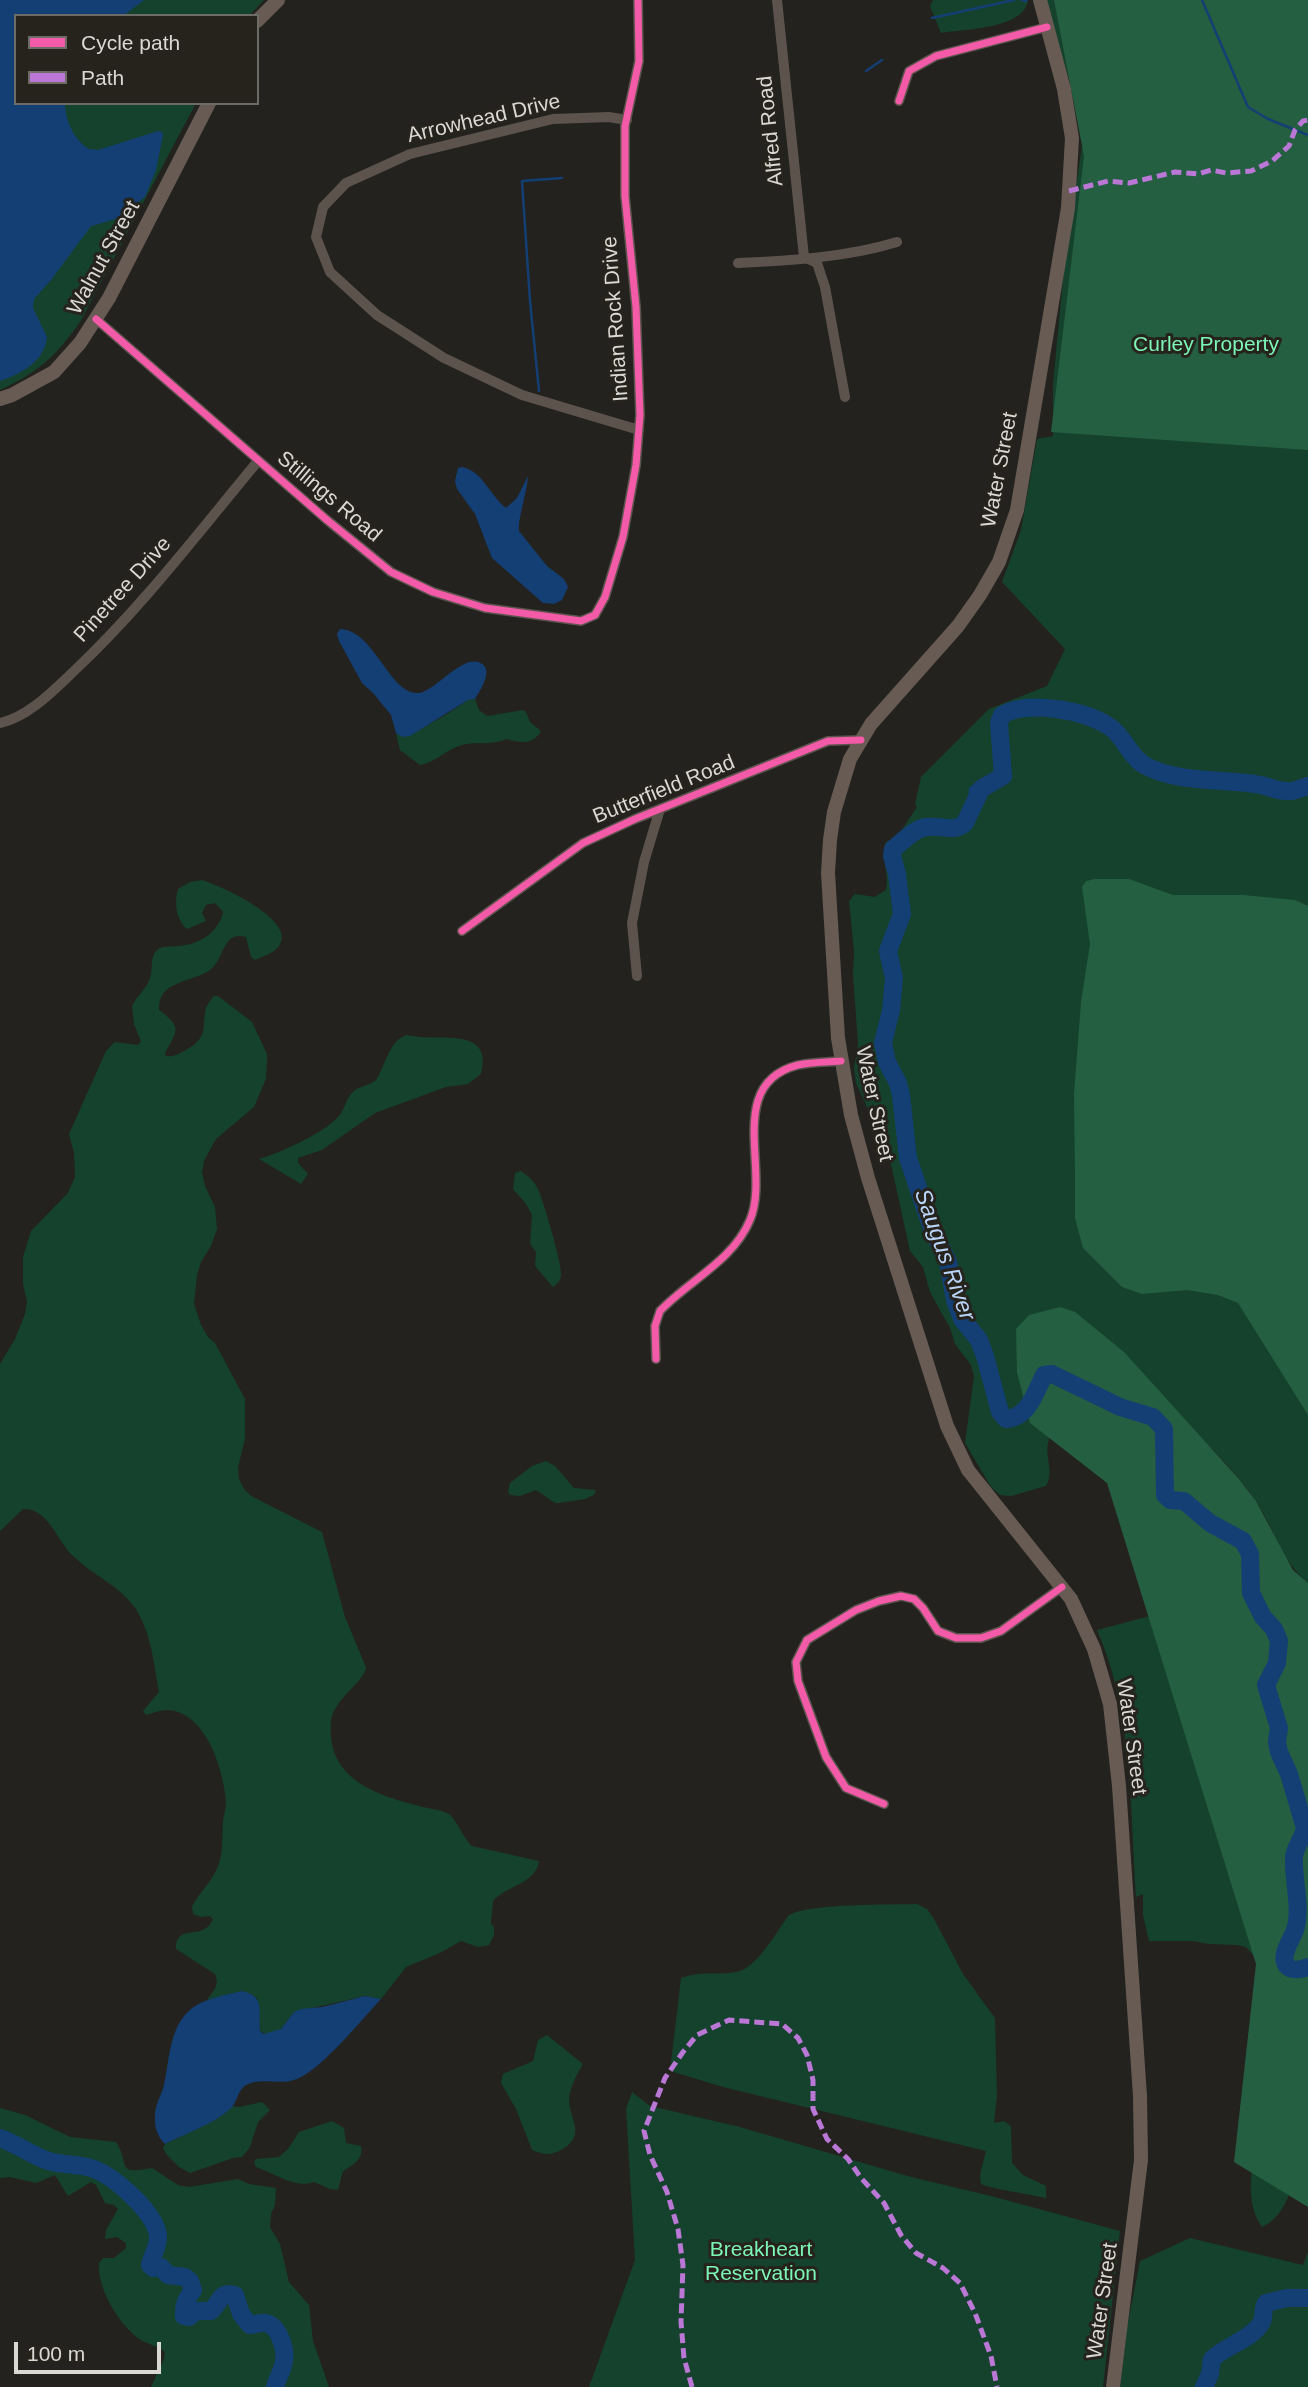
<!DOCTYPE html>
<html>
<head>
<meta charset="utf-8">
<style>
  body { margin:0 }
  #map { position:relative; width:1308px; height:2387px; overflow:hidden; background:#23221e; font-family:Helvetica,sans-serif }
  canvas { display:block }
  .legend { position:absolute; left:14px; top:14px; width:245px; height:91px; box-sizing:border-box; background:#25231c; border:2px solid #6d6b65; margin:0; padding:9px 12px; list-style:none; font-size:21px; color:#d9d8d3 }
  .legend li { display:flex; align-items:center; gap:14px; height:35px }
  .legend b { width:35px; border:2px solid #6d6b65 }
  .scale { position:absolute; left:14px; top:2342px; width:147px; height:32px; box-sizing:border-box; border:4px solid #d9d8d3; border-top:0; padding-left:9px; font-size:21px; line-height:24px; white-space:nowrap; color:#d9d8d3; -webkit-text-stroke:5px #25231c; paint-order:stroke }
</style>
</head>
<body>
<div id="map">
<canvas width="1308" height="2387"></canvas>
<ul class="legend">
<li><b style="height:9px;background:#f35aa7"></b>Cycle path</li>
<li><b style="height:9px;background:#ba77d6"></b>Path</li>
</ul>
<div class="scale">100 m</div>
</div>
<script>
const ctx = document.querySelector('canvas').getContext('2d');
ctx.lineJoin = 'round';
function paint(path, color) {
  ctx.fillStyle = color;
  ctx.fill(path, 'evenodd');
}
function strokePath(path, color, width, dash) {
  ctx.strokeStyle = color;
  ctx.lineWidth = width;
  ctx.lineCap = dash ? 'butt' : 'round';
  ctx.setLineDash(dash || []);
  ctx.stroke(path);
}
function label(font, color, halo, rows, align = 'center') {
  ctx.font = font + ' Helvetica,sans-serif';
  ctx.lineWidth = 6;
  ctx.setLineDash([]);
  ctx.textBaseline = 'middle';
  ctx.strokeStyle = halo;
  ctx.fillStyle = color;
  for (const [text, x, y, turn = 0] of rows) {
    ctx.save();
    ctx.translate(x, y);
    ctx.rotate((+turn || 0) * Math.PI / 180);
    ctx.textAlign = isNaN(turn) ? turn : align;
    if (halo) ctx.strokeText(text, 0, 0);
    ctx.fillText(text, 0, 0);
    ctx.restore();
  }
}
const green = new Path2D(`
  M0,0H264L249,16H16V103H196L80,322C56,356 39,372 0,390Z
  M933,0H1028C1025,29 964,29 941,33L930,6Z
  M1044,0H1308V1583C1281,1560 1275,1530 1256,1501C1233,1467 1200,1438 1172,1408L1256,1964L1255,1957L1246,1947L1237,1945L1209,1944L1193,1941H1149L1143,1915V1894L1136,1897C1130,1809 1133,1711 1097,1630L1150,1616L1131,1496L1051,1435C1041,1452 1056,1470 1046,1486L1011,1496L1000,1495L991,1487L965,1443L974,1376L971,1365L955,1344L950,1328L930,1292L923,1267L910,1251L889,1155L856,1083L854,1068L858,1044L853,975L854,952L849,901L855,894L875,897L886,890C890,873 880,857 886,842L897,837L917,807L915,804L921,777L989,709L1047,686L1065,649L1002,582L1021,530L1037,439L1053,436V384L1064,269L1083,139L1069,79Z
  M475,699L479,710L487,716L523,710L526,712L530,722L540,730V733C531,745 520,743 507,739C490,746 479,741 462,745C446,749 437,762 420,765L400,750L396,734C414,737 452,711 468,700Z
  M202,880C219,885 298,920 279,946C274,953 262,957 255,960L251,957L246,937C222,930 225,959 210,970C191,983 158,980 159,1010C182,1027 178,1030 165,1053L166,1056C173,1057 176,1055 182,1052C219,1035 193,1017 214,996H218L252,1022L267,1054V1061L266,1079L254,1107L216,1139L204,1161L202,1172L205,1186L215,1207L217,1229L211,1246L201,1262L197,1275L194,1304L201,1325L208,1337L215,1343L245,1399V1439L238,1467L239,1479L244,1489L251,1496L322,1532L345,1617L366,1667C365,1682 334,1698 331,1721C326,1778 373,1794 419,1806C428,1809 442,1809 450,1815C458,1822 463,1838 472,1846L539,1861C536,1884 507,1885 493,1901L491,1924L494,1927V1935L489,1945L478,1947L461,1941L440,1953L406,1967L381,1999L365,1996L294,2012L281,2029L268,2035L260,2031L257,1998L242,1991L207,2000C213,1991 220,1986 215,1974L176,1949C176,1922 204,1942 213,1919L210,1916L201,1917L193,1914L192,1906C201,1890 215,1879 220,1860C223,1848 222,1836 223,1823C223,1816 226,1810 226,1802C224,1771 206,1711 167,1710C160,1710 153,1713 146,1715L143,1711L159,1692C154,1664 151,1632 135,1608C120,1586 91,1574 72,1555C57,1540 47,1507 23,1509L0,1531V1364L15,1339L25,1314L27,1302L23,1284V1257L31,1231L68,1193L75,1177L74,1153L69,1134L106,1051L115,1042L138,1045L141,1041L134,1024L132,1006C137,996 147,988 150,978C153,970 150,957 156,951C162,945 171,947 178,946C199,945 219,932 223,912L215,903L206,905L202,913L206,921L187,929C176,920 174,902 178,889L190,882Z
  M408,1035C436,1043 494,1024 481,1074L468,1084L446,1087L375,1113L322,1150L298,1158V1163L308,1174L301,1184L259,1159C280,1153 324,1133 338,1117C345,1110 345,1100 352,1093C358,1085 369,1087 376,1080C385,1066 390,1038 408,1035Z
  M521,1171C527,1175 533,1180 537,1187C542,1195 562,1264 561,1273C561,1281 558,1283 553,1287L535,1266L536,1252L530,1244L532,1215L526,1204L513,1189L515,1173Z
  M546,1461L555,1466L574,1488L596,1490L594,1495L585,1499L559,1503H555L536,1490L520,1496L510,1495L508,1492L510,1483L532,1466Z
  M917,1904L927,1909L934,1919L963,1974L995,2018L997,2096L994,2123L1004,2121L1011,2126L1012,2163L1023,2175L1046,2186V2198C1033,2195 988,2188 981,2184L980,2175L986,2151L723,2087L670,2071L681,1978C704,1970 715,1976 736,1972C756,1969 776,1933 788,1916C805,1903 890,1905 917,1904Z
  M547,2035L583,2064C578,2072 572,2084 570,2093C564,2115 592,2135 559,2151C549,2156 541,2154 532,2150L516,2109L501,2083L503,2074L533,2061L538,2040Z
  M632,2092L650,2106L740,2127L911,2177L991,2196L1120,2231L1103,2387H589L635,2260L626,2109Z
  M262,2102L270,2110L258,2122L250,2147L242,2157L233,2158L190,2173L179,2167L167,2155L163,2148L165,2144L198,2128L233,2106L239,2107Z
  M0,2108L25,2115L70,2137L116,2142C131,2165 114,2175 152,2168L178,2185L189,2187L238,2179L249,2184L276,2188L275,2205L271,2214L270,2227L280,2244L289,2282L309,2305L313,2341L329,2387H151L164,2359L165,2352C158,2347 152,2345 145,2342C122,2332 96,2287 99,2263L103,2258H114L126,2248V2243L117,2237L105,2239L106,2230L118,2209L114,2205L105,2203L96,2185L91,2182L68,2196L55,2175L36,2183L10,2177L0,2178Z
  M332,2121L344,2128L346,2143L361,2146C364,2159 353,2165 343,2171L338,2190L330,2189L314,2182C294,2189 275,2173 256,2167L254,2162L256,2159L279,2157L288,2149L299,2132Z
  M1254,2150L1297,2171C1289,2194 1285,2216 1262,2227C1246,2204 1251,2177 1254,2150Z
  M1190,2238L1303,2265L1308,2252V2387H1120L1127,2327L1140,2261Z`);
const forest = new Path2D(`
  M1054,0H1308V450L1051,432L1084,156Z
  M1095,879H1129L1173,895H1243L1295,900L1308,906V1415L1238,1303L1218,1295L1187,1290L1142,1294L1122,1287L1083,1248L1075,1218V1176L1074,1094L1081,1002L1090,944L1082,887L1086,881Z
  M1060,1307L1075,1312L1124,1352L1239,1479L1256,1501L1293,1570L1308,1583V2207L1234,2162L1256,1964L1107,1483L1030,1423L1017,1372L1016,1329L1029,1315Z`);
const water = new Path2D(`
  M0,0H144L123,16H16V103H65C65,120 74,140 89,149L98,150L158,131L162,132L163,135L156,170L145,197L116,219L91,226L51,280L34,299L33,308L47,337C45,361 21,374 0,381Z
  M462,467C483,471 490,496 506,508L517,498L528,476C527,493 518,517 519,531L547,566L564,579L568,587L562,600L554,604L543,603L492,558L475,514L457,489L455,481L458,468Z
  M340,629C374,630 389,693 417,693C433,694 459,657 478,662C496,667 480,691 475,699L468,700L410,736L403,737L396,733L391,715L373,693L362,683L339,641L337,634Z
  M980,779L997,781C982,793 978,820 961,827L968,807L969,788Z
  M242,1991C266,1996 258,2012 260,2031L264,2034L281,2029L294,2012L301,2009L322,2007L365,1996L381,1999C362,2019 319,2073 294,2080C279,2085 260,2077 246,2085C237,2091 238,2100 232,2107C215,2124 186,2133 165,2144C157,2136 154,2126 155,2115C155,2106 160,2097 163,2089C170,2062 168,2028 191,2009C205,1998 226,1995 242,1991Z`);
const stream = new Path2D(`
  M1022,0L1026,1
  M1202,0L1248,107L1268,119L1308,135
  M932,18L1014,0
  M866,71L882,60
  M539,391L530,301L522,181L562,178`);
const river = new Path2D(`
  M1308,786C1301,788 1294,792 1287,791C1278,791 1270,787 1261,785C1222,778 1181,784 1146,766C1130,758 1125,737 1110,727C1086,710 1027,700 1002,715L999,723L1003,776L981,789L965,823C955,833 940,825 926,827C914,829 903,841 893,849L892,856L897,874L902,914L888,951L894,978L891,1010L883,1043L887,1062L898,1083L901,1095L908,1158L932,1229L948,1262L955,1300L962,1319L979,1340L985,1356L1000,1412L1006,1419C1028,1418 1035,1393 1044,1375L1052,1374L1120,1407L1153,1417L1164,1429L1165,1495L1170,1500L1184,1501L1210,1523L1243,1541L1250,1554L1251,1593L1263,1617L1274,1629L1279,1641L1277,1663L1266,1685L1279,1728L1277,1742L1279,1752L1289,1774L1305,1828C1303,1839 1294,1848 1294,1858C1293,1881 1302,1908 1295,1930C1292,1939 1279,1956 1287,1966C1292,1972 1302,1969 1308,1967
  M0,2138C16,2144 29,2153 43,2159C58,2166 76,2163 91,2168C113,2175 154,2211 158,2235C159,2246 152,2255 150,2265L153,2268L161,2267L168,2275L185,2277L190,2281L193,2290C187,2298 183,2305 184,2316L189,2317L196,2311H211C220,2303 220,2290 235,2295L241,2314L250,2325C256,2325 261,2322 266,2323C279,2326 286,2349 284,2361C283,2370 277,2378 275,2387
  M1204,2387L1210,2374L1212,2359C1225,2346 1248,2341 1260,2325C1266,2318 1261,2311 1266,2303L1287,2298H1308`);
const minor = new Path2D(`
  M777,0L804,257L817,263L825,287L845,397
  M899,101L909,71L936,56L1047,27
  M627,120L609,117L553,119L410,154L346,183L323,207L316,237L330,272L377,315L444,358L522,395L639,430
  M738,263C789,261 848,257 897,242
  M96,319L327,520L391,572L433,592L485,608L581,621L595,615L605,597L623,537L636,465L640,415L636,307L625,196V126L639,61L638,0
  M0,723C28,717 53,691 74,671C142,607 198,533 258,461
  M462,931L583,843L635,819L828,741L861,740
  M637,976L632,923L644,862L660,809
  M656,1359L655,1326L660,1311C688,1281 733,1261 750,1220C771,1171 724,1084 798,1065C811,1062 827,1062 841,1061
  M884,1804L846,1788L826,1757L798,1681L796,1662L807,1640L856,1610L879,1601L901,1596L914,1599L923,1608L938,1631L956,1638H981L1001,1631L1062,1587`);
const major = new Path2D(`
  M1040,0L1064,89L1072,138L1068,208L1017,510L999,562L980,595L958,626L871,724L850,759L834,812L830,840L828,873L838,1038L851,1115L868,1178L947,1426L968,1470L1071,1599L1094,1649L1110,1704L1119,1786L1140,2096L1141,2160L1113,2387
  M257,21L278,0
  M0,399L12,395L54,372L80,343L109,298L209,103`);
const quiet = new Path2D(`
  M1069,191L1108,181L1129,183L1175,172L1198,174L1211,170L1226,173L1251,171L1272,161L1289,146L1295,130L1303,121L1308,120
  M692,2387L684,2358L681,2322L683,2265L678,2229L667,2192L650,2155L644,2131L665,2078L683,2052L697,2035L729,2020L782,2024L798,2038L807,2055L813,2080V2109L827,2139L848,2159L861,2178L884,2203L901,2235L916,2253L943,2268L960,2283L975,2313L991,2356L997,2387`);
const cycleway = new Path2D(`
  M899,101L909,71L936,56L1047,27
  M96,319L327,520L391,572L433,592L485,608L581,621L595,615L605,597L623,537L636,465L640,415L636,307L625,196V126L639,61L638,0
  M462,931L583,843L635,819L828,741L861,740
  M656,1359L655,1326L660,1311C688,1281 733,1261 750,1220C771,1171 724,1084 798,1065C811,1062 827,1062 841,1061
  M884,1804L846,1788L826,1757L798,1681L796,1662L807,1640L856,1610L879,1601L901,1596L914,1599L923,1608L938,1631L956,1638H981L1001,1631L1062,1587`);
const streetNames = [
  ["Arrowhead Drive",484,119,-13],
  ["Alfred Road",771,131,-96],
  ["Walnut Street",104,258,-61],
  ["Indian Rock Drive",616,319,-94],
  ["Water Street",1000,470,-79],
  ["Stillings Road",329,497,40],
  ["Pinetree Drive",123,590,-48],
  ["Butterfield Road",664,790,-22],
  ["Water Street",874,1104,78],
  ["Water Street",1131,1737,82],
  ["Water Street",1103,2301,-82]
];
const parkNames = [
  ["Curley Property",1206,345],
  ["Breakheart",761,2250],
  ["Reservation",761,2274]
];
const waterNames = [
  ["Saugus River",944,1255,70]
];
paint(green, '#15422c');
paint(forest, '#245f41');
paint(water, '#143f74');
strokePath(stream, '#143f74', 2.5);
strokePath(river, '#143f74', 18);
strokePath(minor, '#5d534d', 10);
strokePath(major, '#675b54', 14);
strokePath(quiet, '#ba77d6', 5, [10, 5]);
strokePath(cycleway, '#f35aa7', 7);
label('21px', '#d9d8d3', '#25231c', streetNames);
label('21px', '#7df5b6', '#25231c', parkNames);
label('italic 23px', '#bad4f7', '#25231c', waterNames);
</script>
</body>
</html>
